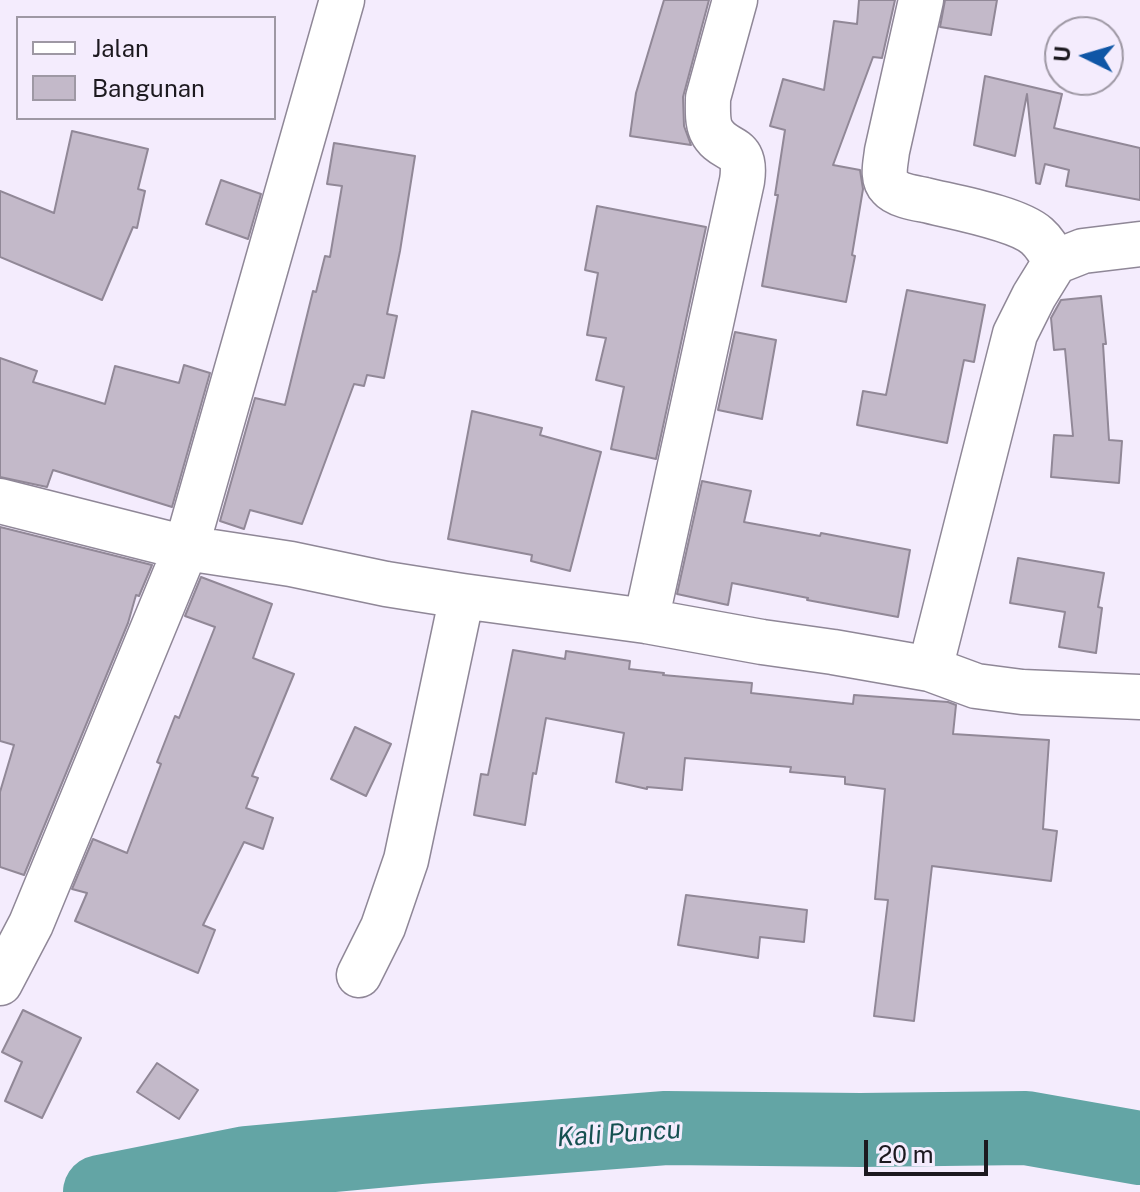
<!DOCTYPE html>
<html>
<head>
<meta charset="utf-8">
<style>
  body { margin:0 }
  #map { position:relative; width:1140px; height:1192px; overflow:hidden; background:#f4ecfd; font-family:"Public Sans",sans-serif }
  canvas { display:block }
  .legend { position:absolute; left:16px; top:16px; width:260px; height:104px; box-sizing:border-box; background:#f4ecfd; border:2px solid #9e98a4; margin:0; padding:10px 14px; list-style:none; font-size:24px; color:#1c191f }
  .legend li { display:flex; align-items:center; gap:16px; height:40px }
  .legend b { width:40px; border:2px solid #9e98a4 }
  .north { position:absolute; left:1044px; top:16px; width:80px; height:80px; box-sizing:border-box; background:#f4ecfd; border:2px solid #9e98a4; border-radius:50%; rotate:275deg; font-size:22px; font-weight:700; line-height:32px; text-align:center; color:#1c191f }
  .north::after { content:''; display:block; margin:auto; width:28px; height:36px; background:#0f56a6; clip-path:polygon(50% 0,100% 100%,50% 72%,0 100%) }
  .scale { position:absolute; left:864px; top:1140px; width:124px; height:36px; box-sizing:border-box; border:4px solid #1c191f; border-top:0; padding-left:10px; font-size:24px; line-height:28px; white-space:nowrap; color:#1c191f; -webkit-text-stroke:6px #f4ecfd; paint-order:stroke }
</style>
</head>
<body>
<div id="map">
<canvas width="1140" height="1192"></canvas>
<ul class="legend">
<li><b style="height:10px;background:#fff"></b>Jalan</li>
<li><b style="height:22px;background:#c3b9c9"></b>Bangunan</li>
</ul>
<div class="north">U</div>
<div class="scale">20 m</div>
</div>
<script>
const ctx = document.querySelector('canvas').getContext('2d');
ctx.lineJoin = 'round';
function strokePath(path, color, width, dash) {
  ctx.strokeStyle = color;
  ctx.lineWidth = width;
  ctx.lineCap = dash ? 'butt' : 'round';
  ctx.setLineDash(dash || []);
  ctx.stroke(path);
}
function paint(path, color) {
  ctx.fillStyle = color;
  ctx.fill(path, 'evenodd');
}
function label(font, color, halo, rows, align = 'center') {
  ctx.font = font + ' "Public Sans",sans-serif';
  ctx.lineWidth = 6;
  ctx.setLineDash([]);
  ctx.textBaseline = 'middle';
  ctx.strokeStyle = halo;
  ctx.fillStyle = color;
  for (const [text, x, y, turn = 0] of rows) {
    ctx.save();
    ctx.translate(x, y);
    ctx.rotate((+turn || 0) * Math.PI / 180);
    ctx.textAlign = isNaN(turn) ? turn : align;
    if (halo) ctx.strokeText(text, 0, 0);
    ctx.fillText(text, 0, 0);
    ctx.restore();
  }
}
const river = new Path2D(`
  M100,1192L246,1163L422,1147L666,1128L860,1130L1026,1128L1140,1148`);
const building = new Path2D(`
  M664,0H709L683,97L684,126L691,145L630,136L636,93Z
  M859,0H895L882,58L873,57L833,165L860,170L863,189L852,255L855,256L846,302L762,286L778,195H775L785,130L770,126L783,79L824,90L834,21L857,24Z
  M945,0H997L991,35L940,27Z
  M985,76L1062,94L1054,128L1140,148V200L1066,186L1069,170L1045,164L1040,184L1036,183L1027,94L1015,156L974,145Z
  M72,131L148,149L138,189L145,191L137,228L133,227L102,300L0,257V191L54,213Z
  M334,143L415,156L400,251L387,314L397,316L384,378L367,375L364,386L354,384L302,524L250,510L244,529L220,521L255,398L285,405L313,291L316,292L325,256L330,257L342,186L327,184Z
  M221,180L261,194L248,239L206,224Z
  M597,206L706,227L656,459L611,449L624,387L596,380L606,338L587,335L598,273L585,270Z
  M907,290L985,305L974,362L964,360L947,443L857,425L863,391L886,395Z
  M1101,296L1106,344H1103L1109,440L1122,441L1119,483L1051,477L1054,435L1073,436L1065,349L1054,350L1051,318L1061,300Z
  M735,332L776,340L762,419L718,410Z
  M0,358L37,371L33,382L105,404L115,366L179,383L184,365L210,373L172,507L53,470L47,487L0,477Z
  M472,411L542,428L540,435L601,452L570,571L531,561L532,555L448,539Z
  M702,481L751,491L744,522L820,536L821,533L910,550L898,617L807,600L808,598L732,583L728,605L677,594Z
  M0,527L152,565L139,596L136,595L128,623L24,875L0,867V792L14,745L0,741Z
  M1018,558L1104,573L1098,607L1102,608L1096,653L1059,647L1065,612L1010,603Z
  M201,577L272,604L253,658L294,674L252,776L258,778L246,808L273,818L263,849L244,842L203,925L215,930L198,973L75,921L87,893L72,889L93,839L127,853L161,764L157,762L175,716L179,718L215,627L185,616Z
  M513,650L565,659L566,651L630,661L629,669L664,673L663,675L752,683L751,693L853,704L854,695L948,702L956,705L953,734L1049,740L1043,829L1057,831L1051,881L932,866L914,1021L874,1016L888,900L875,899L885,789L845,784V777L790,772L791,767L685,758L682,790L647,787V789L616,782L624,733L546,718L536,774L533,773L525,825L474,815L481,774L488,775Z
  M355,727L391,744L366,796L331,779Z
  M686,895L807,910L804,942L760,937L758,958L678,945Z
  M23,1010L81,1038L42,1118L5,1101L22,1062L2,1052Z
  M157,1063L198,1090L179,1119L137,1092Z`);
const minor = new Path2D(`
  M921,0L887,151C886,162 881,178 890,187C897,195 914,198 925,200C953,207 1017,218 1037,236C1045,243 1050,252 1055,262
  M0,501L186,548L291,564L386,584L462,596L646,621L762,642L833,652L930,669L1015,334L1034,296L1055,262L1083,251L1140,244
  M646,621L742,181C748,141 723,155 711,130C707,121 708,108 708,98L735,0
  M930,669L976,686L1022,692L1140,697
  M359,975L383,927L406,860L462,596
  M0,983L31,924L186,548L342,0`);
const waterNames = [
  ["Kali Puncu",619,1134,-4]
];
strokePath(river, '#63a5a5', 74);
paint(building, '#c3b9c9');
strokePath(building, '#918897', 2);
strokePath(minor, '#8f8797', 47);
strokePath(minor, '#fff', 44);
label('italic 26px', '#155051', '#f4ecfd', waterNames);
</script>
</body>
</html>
